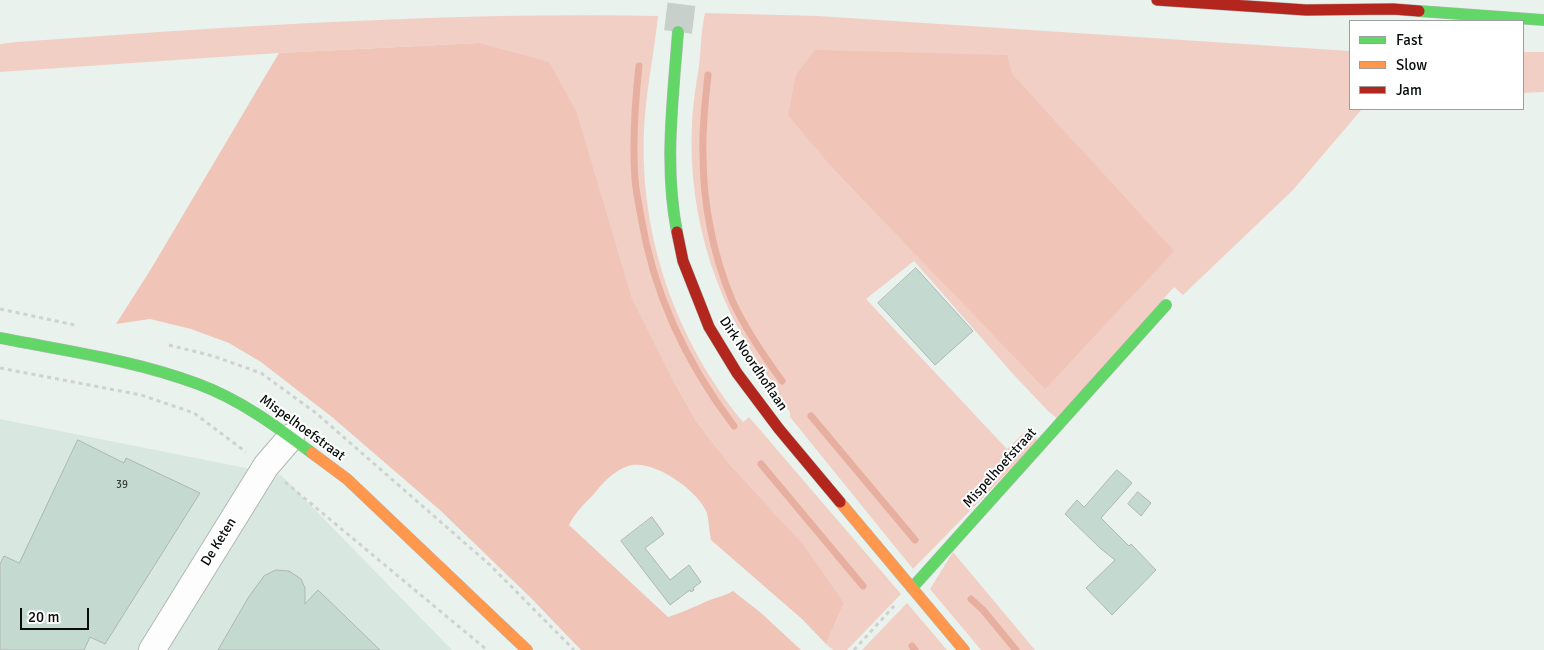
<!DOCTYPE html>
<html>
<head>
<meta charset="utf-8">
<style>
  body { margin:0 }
  #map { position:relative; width:1544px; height:650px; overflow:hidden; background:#eaf2ee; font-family:Signika,sans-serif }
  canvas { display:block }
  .legend { position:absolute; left:1349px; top:20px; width:175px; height:90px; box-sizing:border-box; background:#fff; border:1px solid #9d9e9e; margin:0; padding:6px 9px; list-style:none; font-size:15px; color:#090d0c }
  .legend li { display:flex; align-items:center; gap:10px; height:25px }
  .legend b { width:25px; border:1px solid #9d9e9e }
  .scale { position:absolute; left:20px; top:608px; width:69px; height:22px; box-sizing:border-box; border:2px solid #090d0c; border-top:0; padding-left:6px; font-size:15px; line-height:18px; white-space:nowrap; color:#090d0c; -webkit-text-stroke:4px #fff; paint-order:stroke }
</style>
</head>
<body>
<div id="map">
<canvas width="1544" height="650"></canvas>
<ul class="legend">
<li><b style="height:6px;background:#63d668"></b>Fast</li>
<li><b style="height:6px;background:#ff974d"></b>Slow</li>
<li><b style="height:6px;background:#b3261e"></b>Jam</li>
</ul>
<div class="scale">20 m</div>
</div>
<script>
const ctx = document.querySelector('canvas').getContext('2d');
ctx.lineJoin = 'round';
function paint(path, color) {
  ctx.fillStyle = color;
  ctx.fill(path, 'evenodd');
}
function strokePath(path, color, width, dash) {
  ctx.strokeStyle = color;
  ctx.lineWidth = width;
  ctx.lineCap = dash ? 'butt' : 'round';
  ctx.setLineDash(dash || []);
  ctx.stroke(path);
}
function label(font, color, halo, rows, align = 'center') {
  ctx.font = font + ' Signika,sans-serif';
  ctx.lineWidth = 4;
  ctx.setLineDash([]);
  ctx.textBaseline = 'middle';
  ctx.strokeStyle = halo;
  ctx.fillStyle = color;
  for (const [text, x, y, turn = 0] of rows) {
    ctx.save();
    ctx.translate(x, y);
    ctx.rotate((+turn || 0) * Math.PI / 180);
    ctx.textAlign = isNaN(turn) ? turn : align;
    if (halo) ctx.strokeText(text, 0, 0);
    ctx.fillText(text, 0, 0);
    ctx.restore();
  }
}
const built = new Path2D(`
  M0,419L281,475L452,650H0Z`);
const green = new Path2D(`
  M705,13L818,16L1350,51V109H1362L1293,190L1183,295L1174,287L1058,419L1048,411L1013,374L914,261L866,299L1007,449L1029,428L1038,441L913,569L790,417V412L776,394L779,391C719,314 687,221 692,122C693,103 696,85 699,66C701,48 701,31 705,13Z
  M658,16C654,54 646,91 644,129C639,235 676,341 743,422L749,417L901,594L847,650H833L826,644L844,603L731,466L696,421L672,378L632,298L577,114L479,43L279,53L0,72V44L16,42C230,27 444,12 658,16Z
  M1523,52H1544V92L1523,93Z
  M953,552L1035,650H981L930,589Z
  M907,603L947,650H862Z`);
const forest = new Path2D(`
  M479,43L549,62L577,113L632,298L672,378L696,421L731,466L804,546L844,603L826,644L802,619L711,540C709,531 709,521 707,513C698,490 652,458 628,466C613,471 603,483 593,495C584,504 574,514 569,525L668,617C682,613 695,606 710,600C717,597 725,596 733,591L760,612L801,650H581L533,600L441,511L332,417L261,362L229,343L191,329L150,319L116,324L151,269L279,53Z
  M815,50L1007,55L1012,74L1174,251L1045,389L829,164L788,115L796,75Z`);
const stream = new Path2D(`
  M639,66C635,103 632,141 635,179C636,192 639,205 641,217C654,296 686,363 734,426
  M708,75C705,102 702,129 703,155C703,203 713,255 732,300C745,329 763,355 782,381
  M811,416L915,540
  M761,464L863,586
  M971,599L983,610L1016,650
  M912,646L915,650`);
const building = new Path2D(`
  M916,268L973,331L935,365L878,303Z
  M78,440L124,463L126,458L200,493L105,644L90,637L84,650H0V564L4,556L19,563Z
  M1117,470L1132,483L1101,518L1129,546L1131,544L1156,570L1112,615L1086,588L1115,560L1100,548L1065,514L1077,500L1084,507Z
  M1138,492L1151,503L1141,516L1128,504Z
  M652,517L664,534L645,548L670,580L689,565L701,582L693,588L694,590L691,592L690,590L670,605L621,541Z
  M276,570L289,571L301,579L305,588V604L318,590L380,650H218L248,598L264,576Z`);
const secondaryTunnel = new Path2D(`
  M678,32L682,0`);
const path = new Path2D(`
  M0,309L75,325
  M169,345L213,356L261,373L316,413L490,565L574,650
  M0,368L141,395L194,413L246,452
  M285,482L487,650
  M854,650L894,606`);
const street = new Path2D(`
  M152,650L266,466L291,437`);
const fast = new Path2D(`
  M1419,11L1544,20
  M677,232C664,166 673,99 678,32
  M0,338C66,351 134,360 198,384C239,399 276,426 312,453
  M912,588L1166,305`);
const slow = new Path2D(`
  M312,453L347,479L527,650
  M840,502L964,650`);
const jam = new Path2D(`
  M1157,0L1306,10L1393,9L1419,11
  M677,232L683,261L709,327L737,373L779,429L840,502`);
const numberNames = [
  ["39",122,485]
];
const streetNames = [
  ["Dirk Noordhoflaan",753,364,56],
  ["Mispelhoefstraat",302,428,36],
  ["Mispelhoefstraat",1000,468,-48],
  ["De Keten",219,542,-58]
];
paint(built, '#d8e8e1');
paint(green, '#f2cfc4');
paint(forest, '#f0c4b7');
strokePath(stream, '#e7af9f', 7);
paint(building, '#c4dad1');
strokePath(building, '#afb6b3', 1);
strokePath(secondaryTunnel, '#c8d0cc', 28, [28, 14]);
strokePath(street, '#b1b8b5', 28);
strokePath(fast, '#b1b8b5', 12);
strokePath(slow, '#b1b8b5', 12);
strokePath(jam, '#b1b8b5', 12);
strokePath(path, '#cfd2d0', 3, [4, 4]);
strokePath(street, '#fcfdfc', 26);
strokePath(fast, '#63d668', 11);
strokePath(slow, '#ff974d', 11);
strokePath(jam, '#b3261e', 11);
label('11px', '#38403d', null, numberNames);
label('14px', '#090d0c', '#fff', streetNames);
</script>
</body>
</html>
